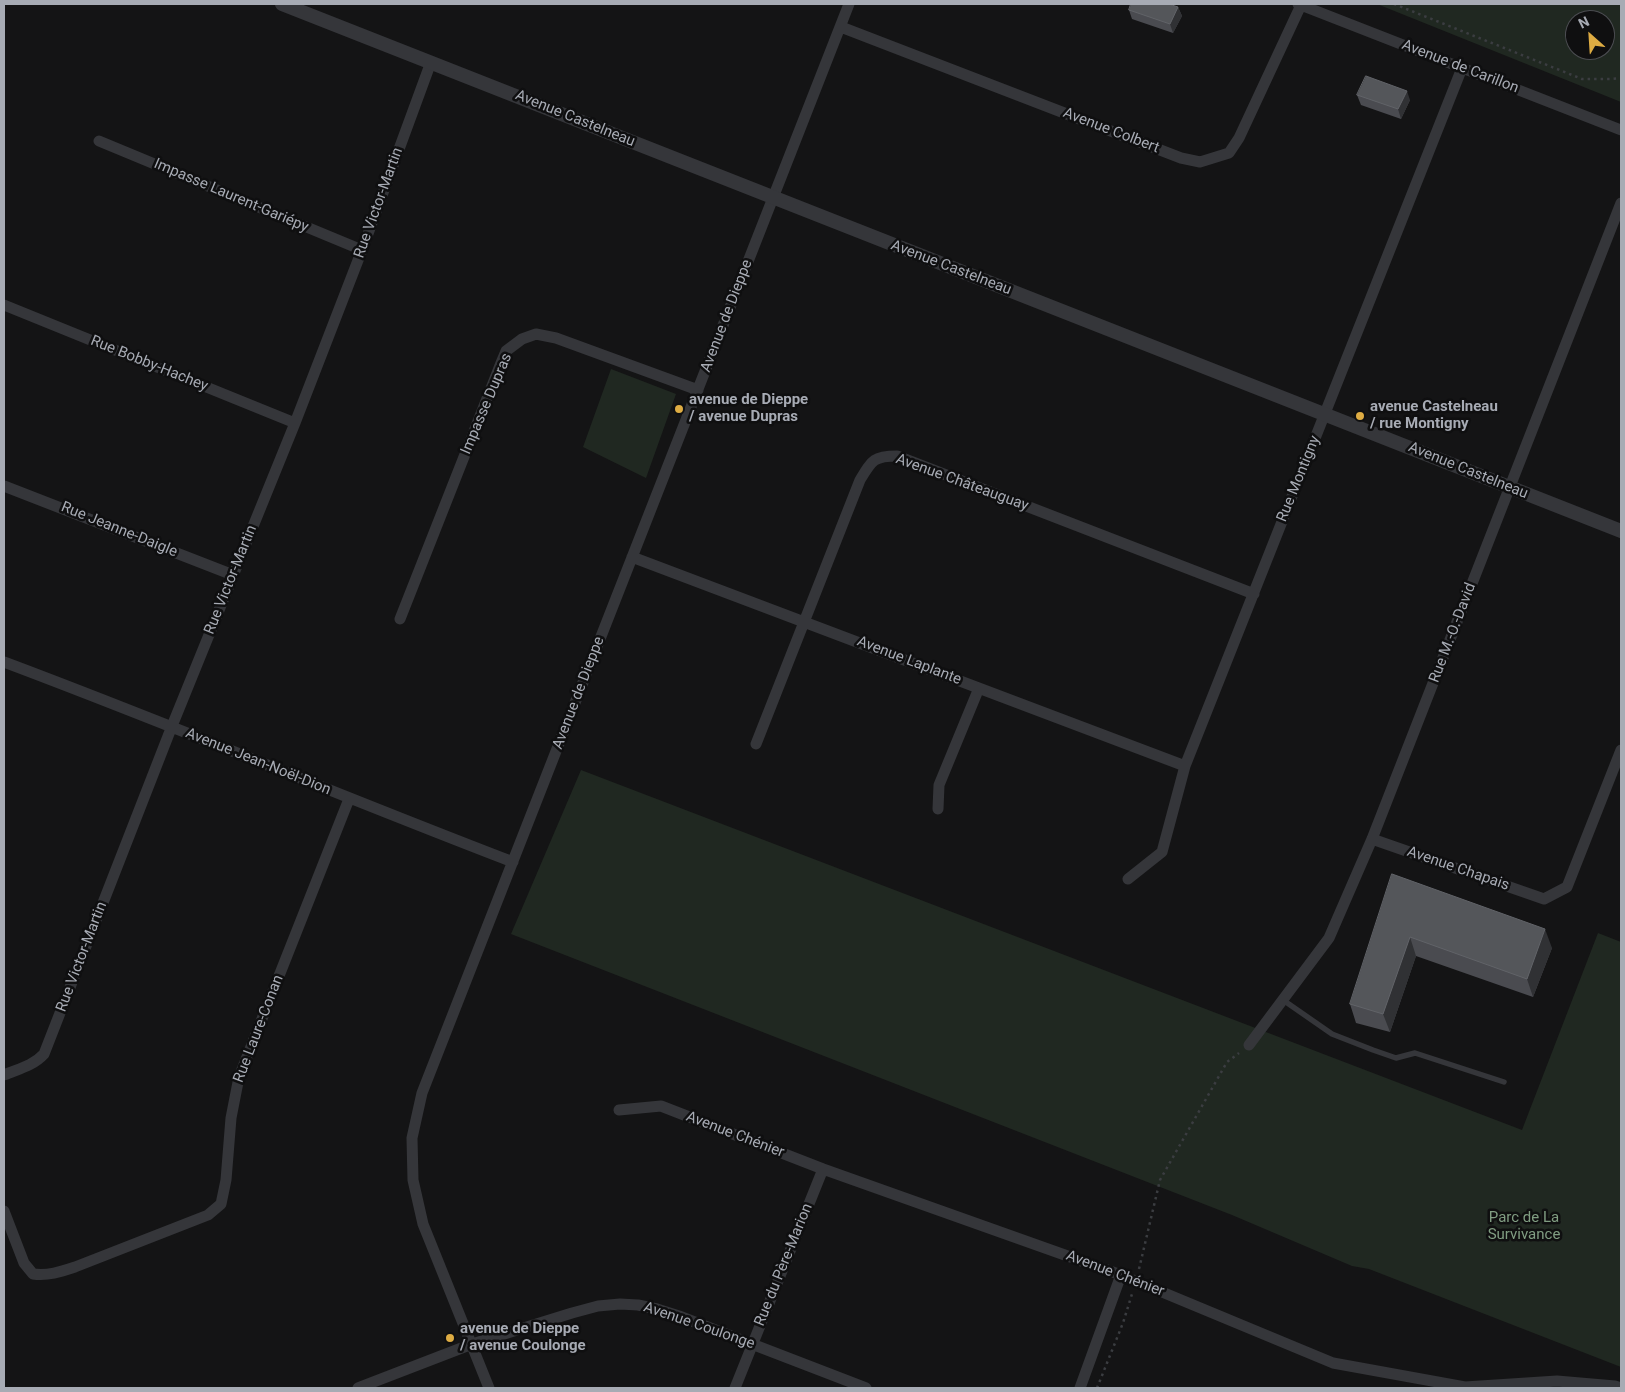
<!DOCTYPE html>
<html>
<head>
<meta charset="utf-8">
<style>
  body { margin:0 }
  #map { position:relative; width:1625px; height:1392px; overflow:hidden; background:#141415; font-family:Roboto,sans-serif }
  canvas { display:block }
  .frame { position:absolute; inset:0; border:5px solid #a7abb4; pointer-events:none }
  .north { position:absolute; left:1565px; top:10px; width:50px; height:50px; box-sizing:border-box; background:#0f0f10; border:1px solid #4c4d52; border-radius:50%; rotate:334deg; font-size:14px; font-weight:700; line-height:20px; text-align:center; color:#a7abb4 }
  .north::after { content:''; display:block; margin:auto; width:18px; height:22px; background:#deac43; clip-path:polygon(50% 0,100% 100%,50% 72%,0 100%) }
</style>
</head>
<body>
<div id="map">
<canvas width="1625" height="1392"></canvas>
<div class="frame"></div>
<div class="north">N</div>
</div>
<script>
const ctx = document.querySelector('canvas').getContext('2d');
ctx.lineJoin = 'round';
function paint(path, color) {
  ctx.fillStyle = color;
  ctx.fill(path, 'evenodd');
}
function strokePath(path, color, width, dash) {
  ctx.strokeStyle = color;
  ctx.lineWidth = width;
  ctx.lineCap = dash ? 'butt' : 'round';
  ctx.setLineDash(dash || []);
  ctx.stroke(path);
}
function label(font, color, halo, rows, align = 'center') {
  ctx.font = font + ' Roboto,sans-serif';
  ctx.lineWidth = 5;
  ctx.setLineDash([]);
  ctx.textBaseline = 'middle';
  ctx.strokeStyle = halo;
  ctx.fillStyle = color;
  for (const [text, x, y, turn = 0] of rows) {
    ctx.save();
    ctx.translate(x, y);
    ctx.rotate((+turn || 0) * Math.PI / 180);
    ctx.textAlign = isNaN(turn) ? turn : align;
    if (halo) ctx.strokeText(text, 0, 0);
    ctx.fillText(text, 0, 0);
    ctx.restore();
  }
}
const green = new Path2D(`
  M1377,4H1621V102ZM1575,20H1605V50H1575Z
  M611,369L676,394L646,478L583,447Z
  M581,770L1522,1130L1598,933L1621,942V1367L1369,1269L1352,1266L1232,1215L511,934Z`);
const path = new Path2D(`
  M1394,4L1582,79H1611L1621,78
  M1139,1269L1160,1180L1227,1062L1239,1053
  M1097,1388L1123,1323L1132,1294`);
const service = new Path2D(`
  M1283,1000L1332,1034L1373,1050L1396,1058L1415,1053L1504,1082`);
const minor = new Path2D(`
  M1298,4L1621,130
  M841,27L1181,158L1200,162L1229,153L1239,138L1301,5
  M99,141L362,250
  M4,305L295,423
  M4,486L233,575
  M632,557L1185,766
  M400,619L501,363L506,351L522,339L536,334L556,338L698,390
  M4,662C175,726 343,797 513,862
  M756,744L860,480C872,460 874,456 897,456L1254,594
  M938,809L939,785L979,688
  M1372,839L1544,899L1567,887L1621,750
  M1128,879L1162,852L1185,766L1462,68
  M1249,1045L1329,938L1372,839L1621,203
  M4,1075C18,1069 33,1066 44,1054L172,726L295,423L362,250L431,62
  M619,1110L661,1106L823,1169L1121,1275L1333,1363L1465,1387L1557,1381L1615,1386L1621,1388
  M4,1211L24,1263L33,1274C48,1276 60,1272 75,1267L208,1215L221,1204L226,1180L231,1118L239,1077L349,799
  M358,1388L472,1344L572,1313L598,1306L620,1304L638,1305L657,1309L679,1316L866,1388
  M489,1388L423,1224L413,1180L412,1138L422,1093L849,4
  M735,1388L823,1169
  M1080,1388L1121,1275`);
const tertiary = new Path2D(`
  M282,4L1621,531`);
const wall = new Path2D(`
  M1178,7L1182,16L1173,33L1132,19L1129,10Z
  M1357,95L1410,100L1401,119L1361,105Z
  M1392,874L1552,948L1533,997L1416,956L1390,1032L1356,1023L1350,1004Z`);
const shadedWall = new Path2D(`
  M1178,7L1182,16L1173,33L1170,24Z
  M1407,91L1410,100L1401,119L1398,109Z
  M1545,929L1552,948L1533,997L1527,979Z
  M1410,937L1416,956L1390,1032L1383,1014Z`);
const building = new Path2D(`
  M1131,4H1169L1178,7L1170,24L1129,10Z
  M1366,76L1407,91L1398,109L1357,95Z
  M1392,874L1545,929L1527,979L1410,937L1383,1014L1350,1004Z`);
const markers = [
  [679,409,5,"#deac43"],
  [1360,416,5,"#deac43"],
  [450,1338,5,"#deac43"]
];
const streetNames = [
  ["Avenue de Carillon",1460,67,21],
  ["Avenue Castelneau",575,119,22],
  ["Avenue Colbert",1111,131,21],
  ["Impasse Laurent-Gariépy",231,196,23],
  ["Rue Victor-Martin",379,203,-70],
  ["Avenue Castelneau",951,268,21],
  ["Avenue de Dieppe",727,316,-69],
  ["Rue Bobby-Hachey",149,364,22],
  ["Impasse Dupras",487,404,-67],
  ["Avenue Castelneau",1468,471,22],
  ["Rue Montigny",1299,479,-68],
  ["Avenue Châteauguay",962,483,20],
  ["Rue Jeanne-Daigle",119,530,22],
  ["Rue Victor-Martin",231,580,-68],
  ["Rue M.-O.-David",1453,633,-69],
  ["Avenue Laplante",909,661,21],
  ["Avenue de Dieppe",579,693,-69],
  ["Avenue Jean-Noël-Dion",258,762,22],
  ["Avenue Chapais",1458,869,19],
  ["Rue Victor-Martin",82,957,-69],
  ["Rue Laure-Conan",259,1029,-69],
  ["Avenue Chénier",735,1135,21],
  ["Rue du Père-Marion",784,1265,-68],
  ["Avenue Chénier",1115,1274,21],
  ["Avenue Coulonge",699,1326,19]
];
const poiNames = [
  ["avenue de Dieppe",689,400],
  ["/ avenue Dupras",689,417],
  ["avenue Castelneau",1370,407],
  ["/ rue Montigny",1370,424],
  ["avenue de Dieppe",460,1329],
  ["/ avenue Coulonge",460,1346]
];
const parkNames = [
  ["Parc de La",1524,1218],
  ["Survivance",1524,1235]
];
paint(green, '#202821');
strokePath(path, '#3b3d41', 2.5, [2.5, 4]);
strokePath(service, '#35363a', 5.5);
strokePath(minor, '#35363a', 11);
strokePath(tertiary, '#35363a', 14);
paint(wall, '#4a4b50');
paint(shadedWall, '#303134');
paint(building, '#54565a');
strokePath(building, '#616368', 1);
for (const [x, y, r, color] of markers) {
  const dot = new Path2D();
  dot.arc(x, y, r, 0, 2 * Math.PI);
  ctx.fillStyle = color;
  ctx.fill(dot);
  strokePath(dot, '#0f0f10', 2);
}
label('15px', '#a7abb4', '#0f0f10', streetNames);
label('bold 15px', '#a7abb4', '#0f0f10', poiNames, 'left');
label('15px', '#809d82', '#0f0f10', parkNames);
</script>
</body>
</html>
